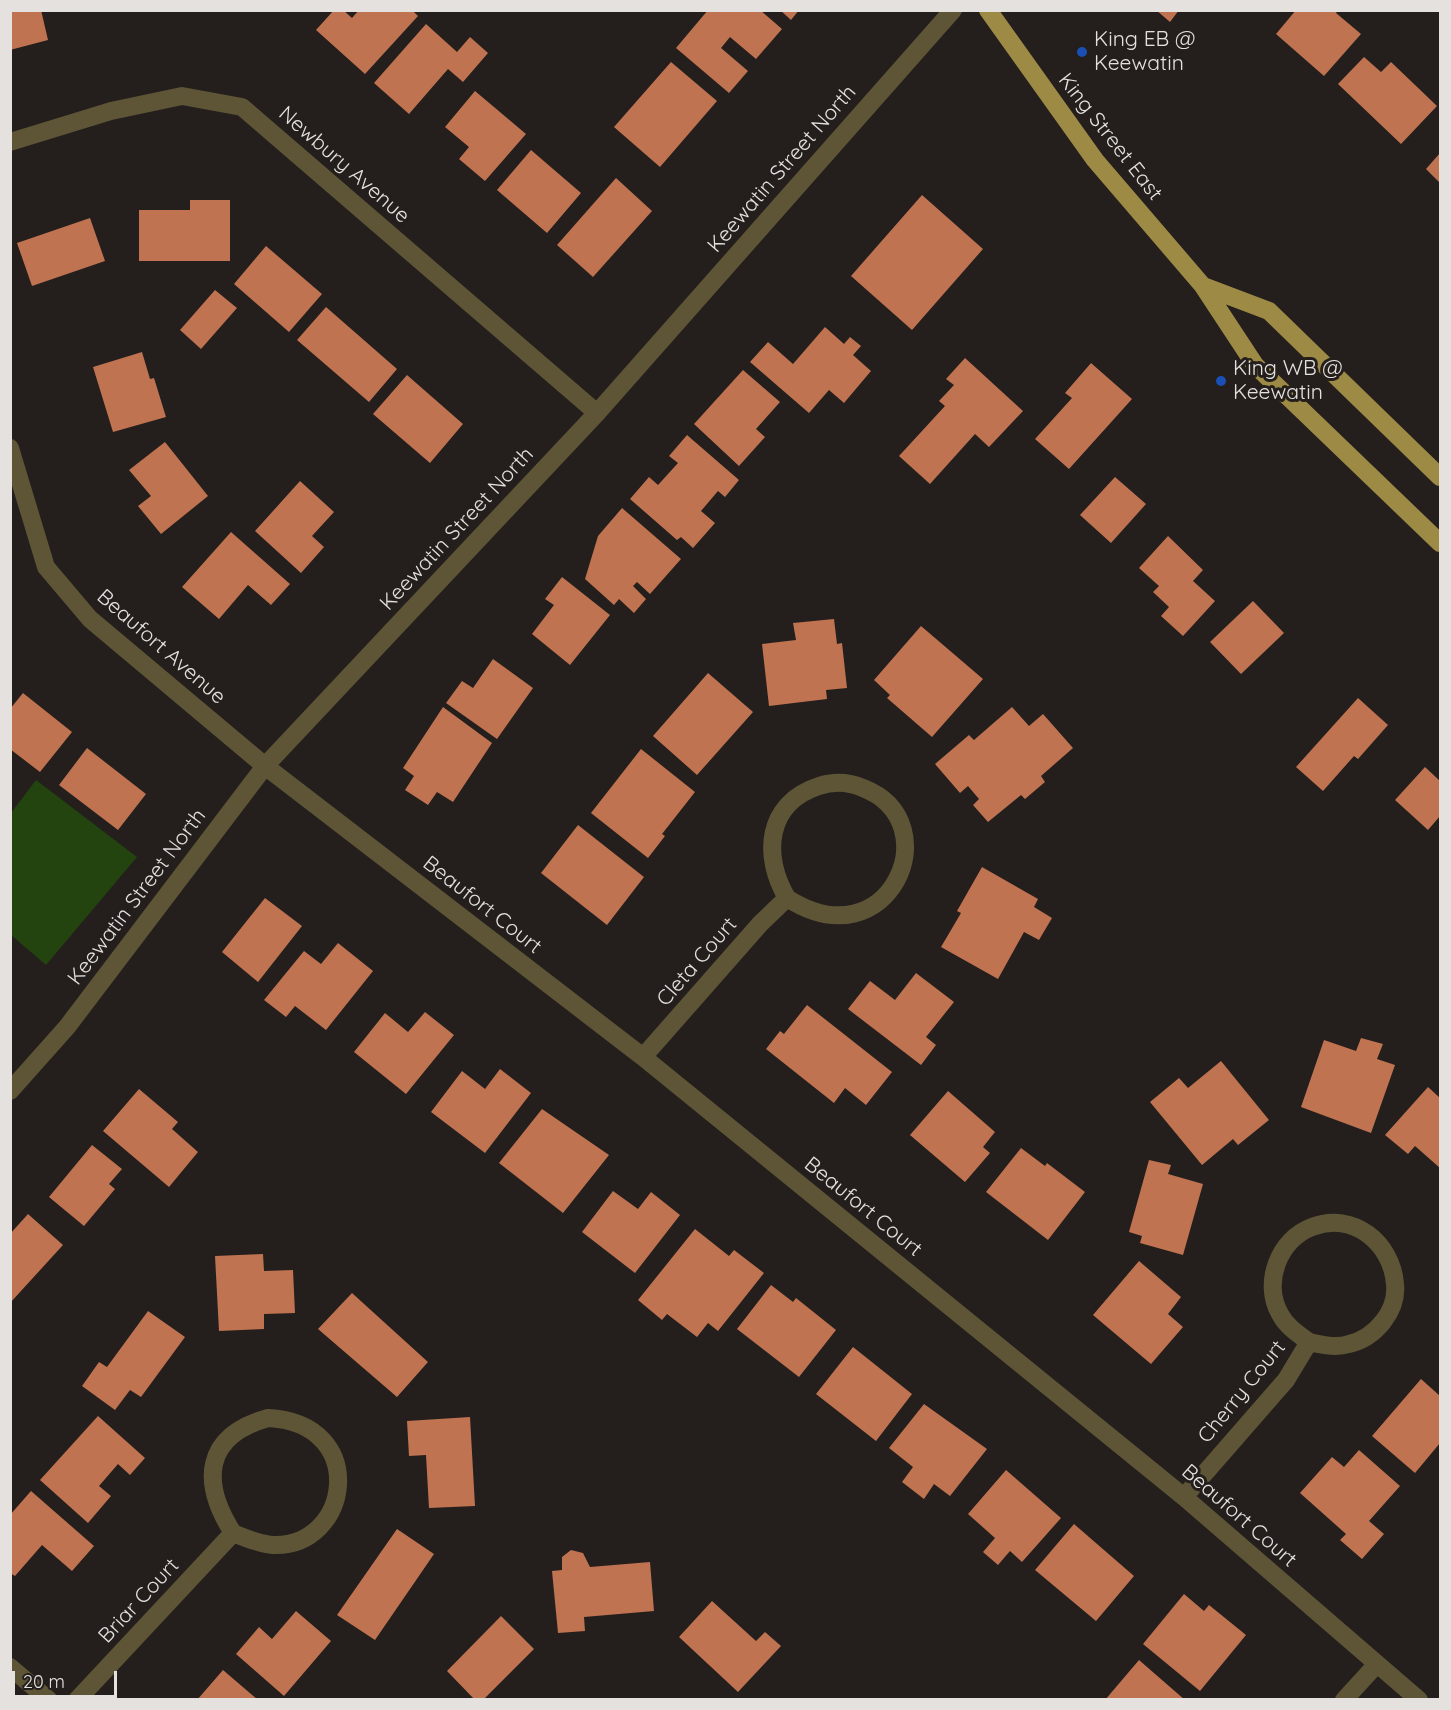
<!DOCTYPE html>
<html>
<head>
<meta charset="utf-8">
<style>
  body { margin:0 }
  #map { position:relative; width:1451px; height:1710px; overflow:hidden; background:#241f1d; font-family:Quicksand,sans-serif }
  canvas { display:block }
  .frame { position:absolute; inset:0; border:12px solid #e4e1df; pointer-events:none }
  .scale { position:absolute; left:12px; top:1671px; width:105px; height:27px; box-sizing:border-box; border:3px solid #e4e1df; border-top:0; padding-left:8px; font-size:18px; line-height:21px; white-space:nowrap; color:#e4e1df; -webkit-text-stroke:4px #241f1d; paint-order:stroke }
</style>
</head>
<body>
<div id="map">
<canvas width="1451" height="1710"></canvas>
<div class="frame"></div>
<div class="scale">20 m</div>
</div>
<script>
const ctx = document.querySelector('canvas').getContext('2d');
ctx.lineJoin = 'round';
function paint(path, color) {
  ctx.fillStyle = color;
  ctx.fill(path, 'evenodd');
}
function strokePath(path, color, width, dash) {
  ctx.strokeStyle = color;
  ctx.lineWidth = width;
  ctx.lineCap = dash ? 'butt' : 'round';
  ctx.setLineDash(dash || []);
  ctx.stroke(path);
}
function label(font, color, halo, rows, align = 'center') {
  ctx.font = font + ' Quicksand,sans-serif';
  ctx.lineWidth = 6;
  ctx.setLineDash([]);
  ctx.textBaseline = 'middle';
  ctx.strokeStyle = halo;
  ctx.fillStyle = color;
  for (const [text, x, y, turn = 0] of rows) {
    ctx.save();
    ctx.translate(x, y);
    ctx.rotate((+turn || 0) * Math.PI / 180);
    ctx.textAlign = isNaN(turn) ? turn : align;
    if (halo) ctx.strokeText(text, 0, 0);
    ctx.fillText(text, 0, 0);
    ctx.restore();
  }
}
const green = new Path2D(`
  M36,780L137,857L46,965L11,935V813Z`);
const building = new Path2D(`
  M10,10H41L48,40L10,50Z
  M334,10H343L352,18L359,10H412L418,16L365,74L316,30Z
  M708,10H760L782,29L756,59L730,37L721,48L748,71L729,93L676,48Z
  M780,10H799L791,20Z
  M1156,10H1179L1170,22Z
  M1296,10H1338L1336,13L1361,34L1324,76L1276,34Z
  M426,24L457,52L470,37L488,53L463,82L448,69L409,114L374,83Z
  M1364,57L1381,72L1391,62L1437,106L1401,144L1338,84Z
  M671,62L717,101L660,167L614,127Z
  M475,91L526,134L485,181L459,159L469,147L445,127Z
  M531,150L581,193L547,233L497,190Z
  M1440,153V183L1426,169Z
  M616,178L652,211L593,277L557,245Z
  M922,195L983,249L912,330L851,276Z
  M190,200H230V261H139V210H190Z
  M90,218L105,261L32,286L17,243Z
  M266,246L322,294L289,332L234,284Z
  M215,290L237,308L201,349L180,330Z
  M326,307L397,369L369,402L297,340Z
  M825,327L844,344L850,337L861,346L853,355L871,371L844,403L829,390L809,413L750,362L768,342L793,364Z
  M142,352L150,379L154,378L166,417L113,432L93,367Z
  M965,358L1023,411L989,447L975,434L930,484L899,456L945,406L939,401L954,385L946,379Z
  M1091,363L1132,399L1069,469L1035,439L1072,398L1065,393Z
  M743,370L780,402L756,429L765,437L739,466L694,424Z
  M407,375L463,424L430,463L373,414Z
  M687,435L739,480L725,497L718,491L701,511L715,523L693,548L681,537L677,540L630,499L649,477L658,485L678,463L669,456Z
  M165,442L208,496L161,534L138,506L151,496L129,470Z
  M1115,477L1146,504L1111,543L1080,515Z
  M300,481L334,512L312,536L324,547L301,573L255,531Z
  M622,508L681,559L650,594L637,582L633,586L646,599L634,613L619,599L614,605L585,579L598,536Z
  M231,532L290,584L271,605L248,585L219,619L182,587Z
  M1168,536L1203,570L1193,581L1215,601L1183,636L1161,616L1169,607L1153,592L1159,586L1139,568Z
  M562,577L610,615L570,665L532,634L554,605L545,599Z
  M1253,601L1284,633L1241,674L1210,642Z
  M834,619L837,644L842,643L847,688L826,690L827,699L769,706L762,644L796,640L793,623Z
  M921,626L983,679L932,737L887,698L890,695L874,680Z
  M493,659L533,688L497,739L446,703L462,681L473,688Z
  M708,673L753,712L697,775L653,736Z
  M23,693L72,732L40,772L10,749V709Z
  M1358,698L1388,725L1358,759L1354,756L1323,791L1296,767Z
  M443,707L492,743L453,802L437,792L428,805L405,790L414,776L403,768Z
  M1012,707L1029,726L1043,714L1073,748L1041,776L1045,782L1025,799L1021,795L988,822L973,805L979,799L968,786L960,793L935,764L969,735L974,740Z
  M87,748L146,794L118,830L59,785Z
  M641,749L695,792L662,834L665,836L648,858L591,813Z
  M1425,767L1440,781V816L1428,830L1395,800Z
  M578,825L644,877L607,925L541,873Z
  M982,867L1038,899L1034,907L1052,918L1039,940L1024,932L998,979L941,947L961,913L957,911Z
  M265,898L302,926L258,982L222,952Z
  M338,943L373,971L326,1030L295,1006L286,1017L264,1000L304,951L321,964Z
  M916,973L954,1002L926,1037L936,1045L921,1065L848,1009L870,981L895,1000Z
  M807,1005L892,1072L866,1105L845,1088L834,1103L766,1049L780,1031L784,1034Z
  M425,1012L454,1035L406,1094L354,1052L385,1013L408,1032Z
  M1361,1038L1383,1044L1377,1059L1395,1065L1371,1133L1301,1107L1324,1040L1356,1051Z
  M1221,1061L1269,1120L1238,1145L1233,1139L1202,1165L1150,1102L1179,1078L1188,1088Z
  M500,1069L531,1093L485,1153L431,1112L462,1071L485,1089Z
  M1428,1087L1440,1098V1168L1415,1146L1408,1154L1385,1135Z
  M139,1089L178,1122L172,1129L198,1152L169,1187L103,1131Z
  M948,1091L995,1132L983,1147L990,1153L965,1182L910,1135Z
  M542,1109L609,1155L563,1213L499,1163Z
  M92,1145L122,1169L109,1184L115,1189L84,1226L49,1197Z
  M1021,1148L1045,1166L1047,1163L1085,1192L1048,1240L986,1192Z
  M1149,1160L1171,1165L1168,1174L1203,1184L1183,1255L1140,1243L1142,1236L1129,1232Z
  M613,1191L638,1209L651,1192L680,1215L635,1273L582,1232Z
  M28,1214L63,1245L10,1303V1234Z
  M695,1229L729,1256L734,1250L764,1273L718,1331L708,1323L697,1337L667,1314L662,1320L638,1300Z
  M263,1254L264,1271L293,1270L295,1313L264,1314V1329L219,1331L215,1256Z
  M1139,1261L1181,1297L1168,1314L1183,1327L1151,1364L1093,1315Z
  M771,1285L793,1302L796,1298L836,1330L799,1377L737,1329Z
  M352,1293L428,1362L397,1397L318,1329Z
  M148,1311L185,1337L141,1397L130,1390L115,1410L82,1386L99,1362L107,1367Z
  M853,1347L912,1394L876,1441L816,1394Z
  M1421,1379L1440,1396V1443L1415,1473L1372,1436Z
  M924,1404L987,1449L950,1496L934,1484L924,1499L902,1482L913,1467L889,1448Z
  M98,1416L145,1458L130,1475L118,1464L99,1486L111,1496L88,1523L40,1480Z
  M470,1417L475,1506L429,1508L426,1455L409,1456L407,1421Z
  M1359,1450L1400,1486L1369,1521L1384,1534L1362,1559L1340,1540L1346,1534L1300,1493L1332,1457L1344,1467Z
  M1006,1470L1061,1518L1022,1562L1010,1551L998,1565L983,1552L995,1538L968,1514Z
  M31,1491L94,1546L72,1571L42,1545L15,1576L10,1573V1515Z
  M1074,1524L1134,1576L1096,1621L1035,1570Z
  M397,1529L434,1554L375,1640L337,1615Z
  M571,1550L583,1553L590,1567L650,1562L654,1611L584,1617L585,1631L558,1633L552,1571L562,1570V1557Z
  M1184,1594L1204,1611L1209,1605L1246,1635L1200,1691L1143,1644Z
  M712,1601L756,1641L765,1632L781,1646L738,1692L679,1637Z
  M296,1611L331,1641L284,1696L236,1654L259,1627L272,1639Z
  M501,1616L534,1649L483,1700H475L447,1671Z
  M1139,1660L1185,1700H1105Z
  M223,1670L258,1700H197Z`);
const minor = new Path2D(`
  M10,142L111,111L182,96L242,107L597,413
  M10,448L46,567L90,619L265,766L643,1057L1184,1497L1419,1700
  M643,1057L760,924L787,898C889,964 951,822 863,788C849,782 834,781 819,786C766,803 762,856 787,898
  M10,1091L67,1027L265,766L597,413L953,10
  M268,1418C370,1423 351,1548 273,1545C259,1544 245,1538 233,1533C201,1483 203,1436 268,1418Z
  M1184,1497L1286,1380L1309,1342C1322,1345 1336,1348 1349,1344C1375,1338 1398,1311 1395,1284C1392,1243 1353,1211 1312,1227C1279,1239 1262,1283 1280,1314C1286,1326 1298,1334 1309,1342
  M10,1667L49,1700
  M77,1700L233,1533
  M1344,1700L1376,1665`);
const major = new Path2D(`
  M988,10L1095,160L1203,286L1255,365L1440,543
  M1203,286L1269,311L1440,477`);
const markers = [
  [1082,52,6,"#1a4fb4"],
  [1221,381,6,"#1a4fb4"]
];
const poiNames = [
  ["King EB @",1094,40],
  ["Keewatin",1094,64],
  ["King WB @",1233,369],
  ["Keewatin",1233,393]
];
const streetNames = [
  ["King Street East",1110,137,52],
  ["Newbury Avenue",344,165,41],
  ["Keewatin Street North",782,169,-49],
  ["Keewatin Street North",457,529,-47],
  ["Beaufort Avenue",161,647,41],
  ["Keewatin Street North",137,897,-53],
  ["Beaufort Court",482,905,38],
  ["Cleta Court",697,962,-49],
  ["Beaufort Court",863,1207,39],
  ["Cherry Court",1242,1392,-51],
  ["Beaufort Court",1239,1516,41],
  ["Briar Court",139,1601,-47]
];
paint(green, '#23430f');
paint(building, '#c07350');
strokePath(minor, '#5e5536', 18);
strokePath(major, '#9d8a45', 18);
for (const [x, y, r, color] of markers) {
  const dot = new Path2D();
  dot.arc(x, y, r, 0, 2 * Math.PI);
  ctx.fillStyle = color;
  ctx.fill(dot);
  strokePath(dot, '#241f1d', 2);
}
label('21px', '#e4e1df', '#241f1d', poiNames, 'left');
label('21px', '#e4e1df', '#241f1d', streetNames);
</script>
</body>
</html>
